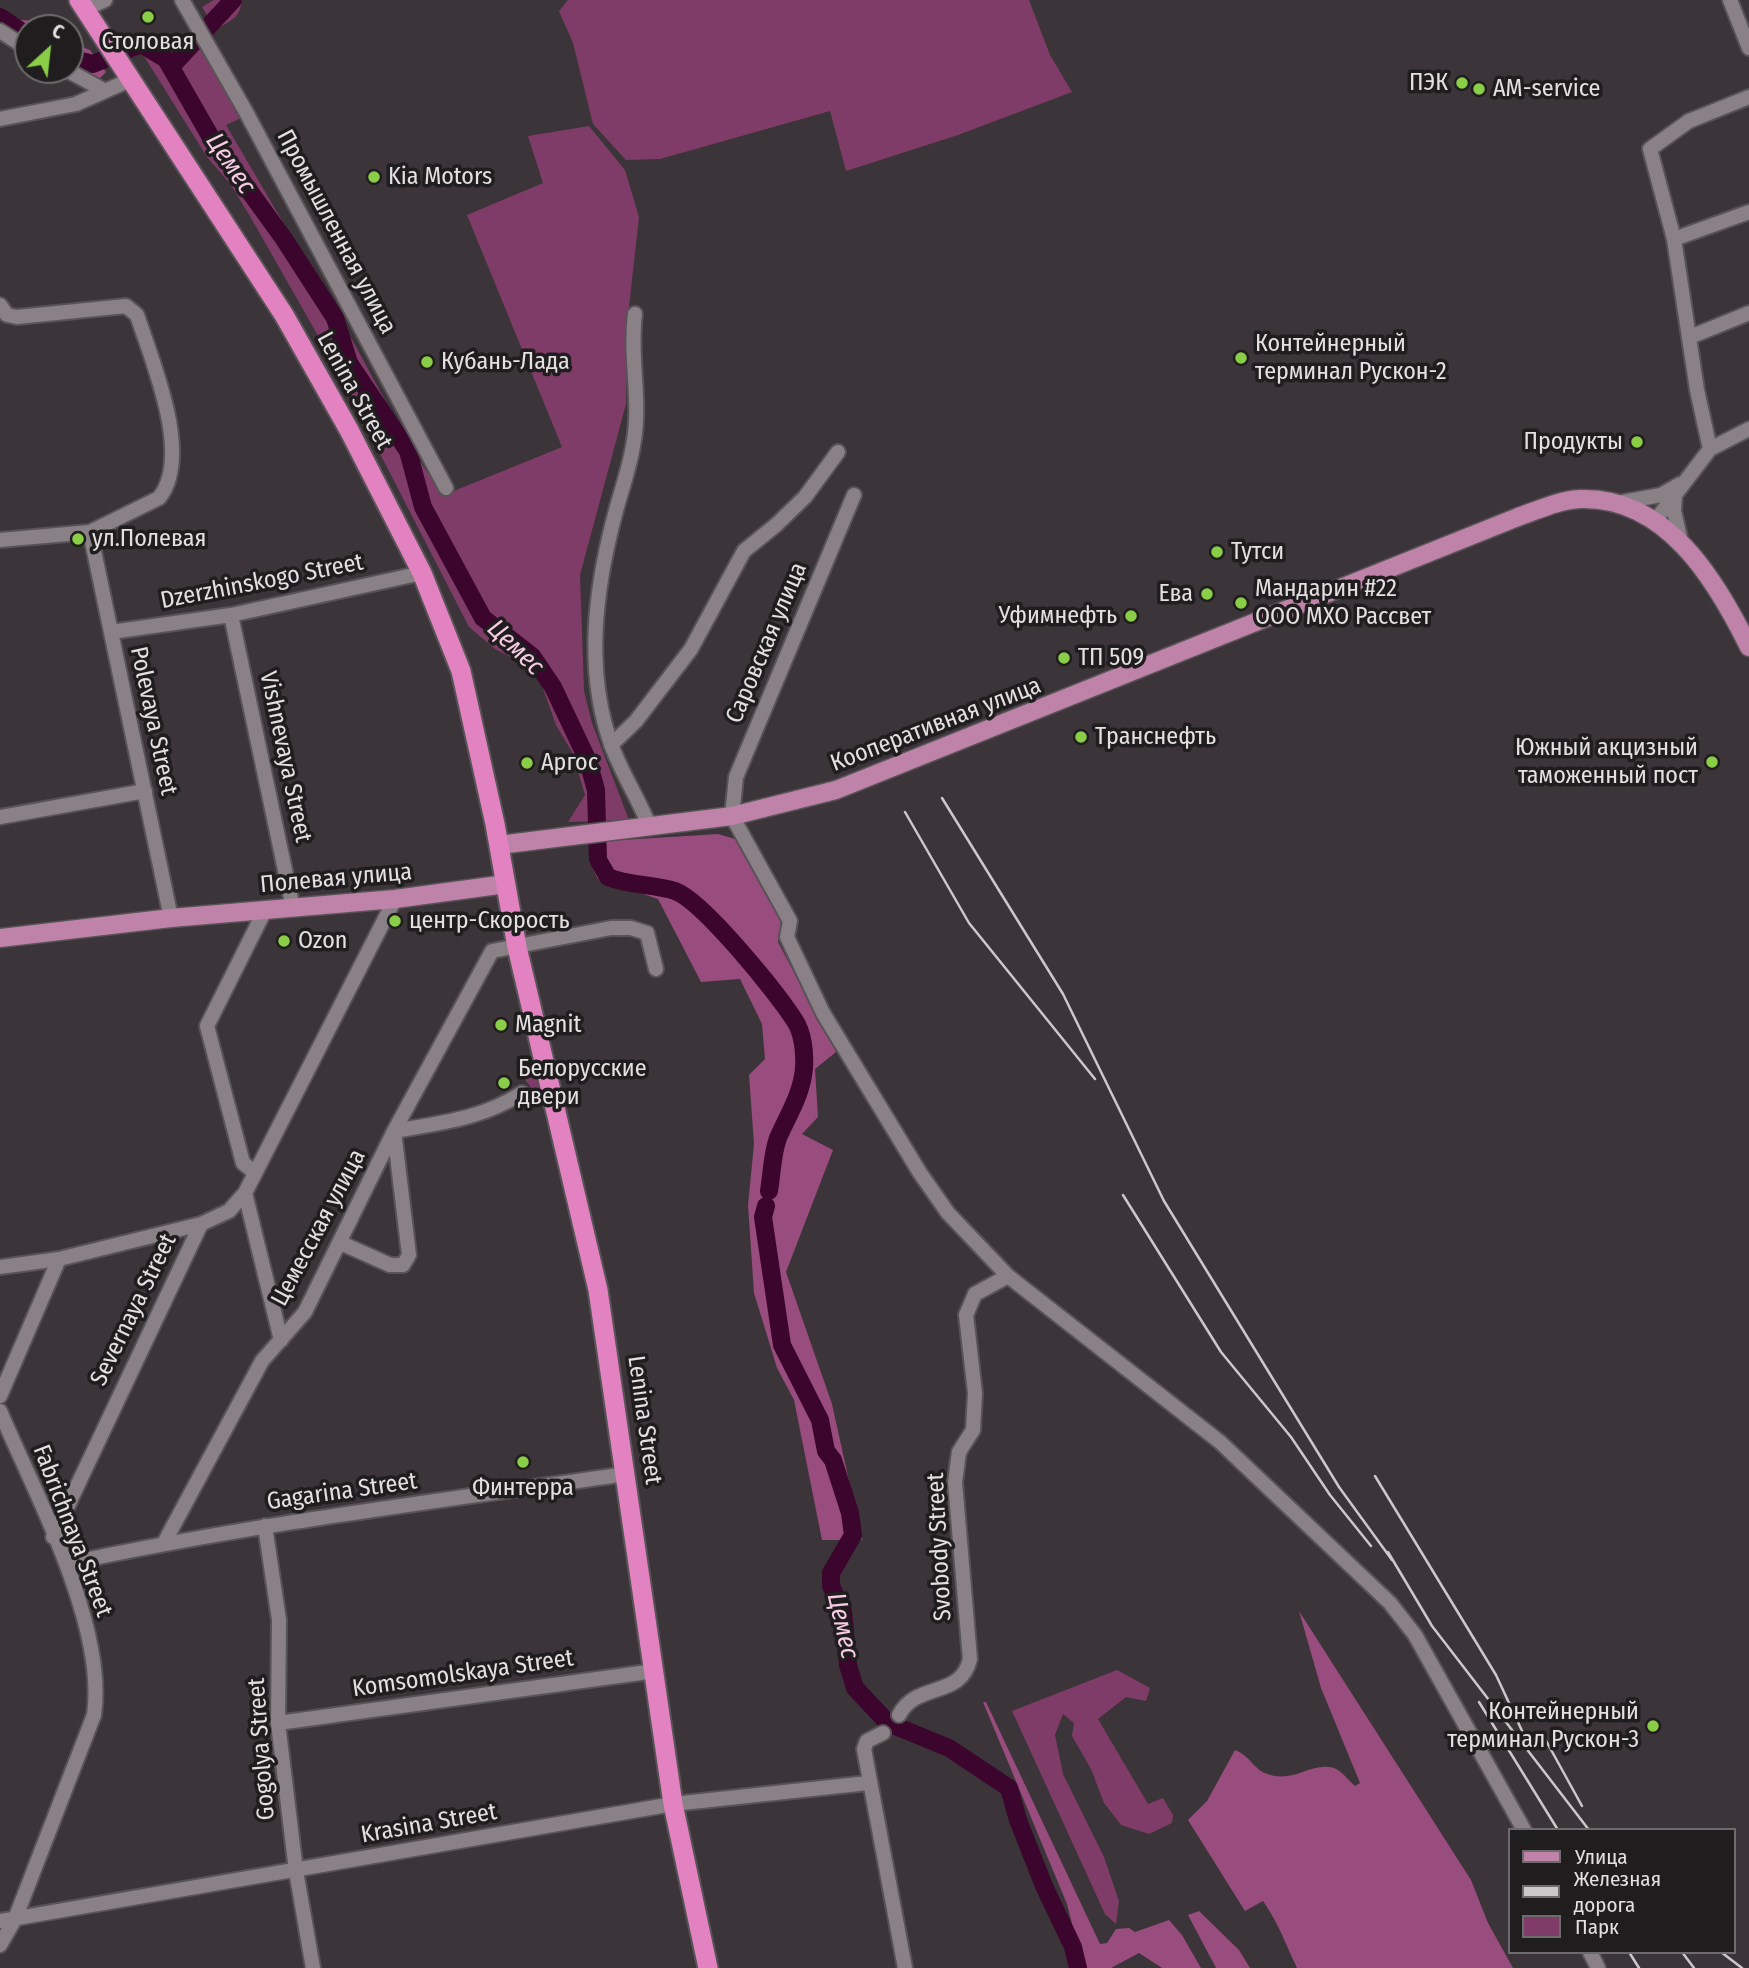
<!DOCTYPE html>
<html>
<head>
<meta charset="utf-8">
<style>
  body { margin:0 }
  #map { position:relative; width:1749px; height:1968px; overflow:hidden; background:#3b3438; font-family:"Fira Sans Condensed",sans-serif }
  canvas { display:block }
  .legend { position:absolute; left:1508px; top:1828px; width:228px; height:126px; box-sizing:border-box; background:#201d1e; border:2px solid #6e6b6c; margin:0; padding:9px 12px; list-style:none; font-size:21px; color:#e4e0e2 }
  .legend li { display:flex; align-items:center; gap:14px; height:35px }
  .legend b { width:35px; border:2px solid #6e6b6c }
  .north { position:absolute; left:14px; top:14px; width:70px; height:70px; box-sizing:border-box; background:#201d1e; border:2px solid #6e6b6c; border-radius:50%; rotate:27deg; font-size:19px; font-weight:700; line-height:28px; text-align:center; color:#e4e0e2 }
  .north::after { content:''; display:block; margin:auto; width:24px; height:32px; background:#8ace47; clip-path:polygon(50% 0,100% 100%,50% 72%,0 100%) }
</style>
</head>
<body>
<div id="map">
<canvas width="1749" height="1968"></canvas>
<ul class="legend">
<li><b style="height:9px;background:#bf82a9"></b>Улица</li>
<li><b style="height:9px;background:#ccc8ca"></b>Железная дорога</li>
<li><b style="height:19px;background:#803c68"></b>Парк</li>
</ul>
<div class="north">С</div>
</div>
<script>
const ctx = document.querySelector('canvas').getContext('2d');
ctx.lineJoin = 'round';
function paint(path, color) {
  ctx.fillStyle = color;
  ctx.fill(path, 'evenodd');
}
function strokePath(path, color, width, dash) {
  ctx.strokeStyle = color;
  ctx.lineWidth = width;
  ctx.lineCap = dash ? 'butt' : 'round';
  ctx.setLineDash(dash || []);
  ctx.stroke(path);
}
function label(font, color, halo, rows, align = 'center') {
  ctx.font = font + ' "Fira Sans Condensed",sans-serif';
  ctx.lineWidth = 7;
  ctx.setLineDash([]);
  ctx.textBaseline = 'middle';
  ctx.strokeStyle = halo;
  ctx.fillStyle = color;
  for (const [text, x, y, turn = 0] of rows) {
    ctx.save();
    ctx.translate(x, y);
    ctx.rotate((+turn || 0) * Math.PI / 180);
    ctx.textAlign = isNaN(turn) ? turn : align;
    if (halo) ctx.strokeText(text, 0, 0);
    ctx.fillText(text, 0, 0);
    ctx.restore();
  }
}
const green = new Path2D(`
  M214,0H241C242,17 229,22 216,29L202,7Z
  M568,0H1029L1050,55L1072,92L958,135L846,171L830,111L660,159L626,160L593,124L573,43L559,11Z
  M195,33L243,117L226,125L355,345L413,452L444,495L562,447L467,215L543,183L528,136L589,126L625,170L639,217L626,334V404L580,575L584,691L592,723L629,820L568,822L585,795L572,752L556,725L540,680L528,666L495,649L469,627L333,362L251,218L231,185L207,157L132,37L144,35L167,48Z
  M531,1064L534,1066L541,1101L523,1077L524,1069Z
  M1117,1670L1150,1688L1146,1701L1126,1697L1098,1719L1148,1804L1163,1798L1173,1815L1172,1823L1149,1834L1121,1825L1104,1803L1091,1769L1072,1736L1074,1723L1063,1714L1055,1735L1063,1774L1104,1857L1119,1901L1116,1924L1105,1914L1012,1711Z`);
const forest = new Path2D(`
  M0,8L20,20L40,21L48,28H28V46L0,27Z
  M70,42L90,50L106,72L100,78L70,68Z
  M718,834L735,839L781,922L778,942L836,1052L815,1069L818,1117L802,1134L833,1150L786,1272L832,1404L862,1540H822L794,1400L777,1368L754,1293L748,1205L754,1144L749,1075L765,1059L762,1024L740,979L701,982L658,899L598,879L589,862L590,842Z
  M1299,1611L1471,1880L1488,1923L1513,1968H1297C1285,1943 1279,1924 1263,1901L1245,1911L1188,1820L1207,1801L1235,1750C1250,1756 1254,1769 1265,1773C1293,1785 1311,1761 1334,1768C1342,1771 1349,1781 1355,1786L1360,1783L1321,1688Z
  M983,1702H986L1100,1944L1107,1943L1116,1929L1129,1928L1135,1932L1169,1920L1182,1935L1201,1968H1162L1139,1953L1111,1968H1083L1067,1904Z
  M1199,1911L1239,1950L1250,1968H1216L1188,1915Z`);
const river = new Path2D(`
  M0,17L28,36
  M70,58L93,64L141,44L166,59L213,141L284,239L335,318L349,363L408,451L423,507L483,618L532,656L553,687L588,761L596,790L598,860L608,877C630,886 653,884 675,891C703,901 778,994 795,1021C803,1033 805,1053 804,1068C802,1094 788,1115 778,1138C772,1154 772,1174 769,1191
  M171,67L233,0
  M766,1206L763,1217L782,1345L820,1420L826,1451L833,1460L850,1513L853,1535L831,1573V1586L843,1612L848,1665L855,1688L888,1723L949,1748L1009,1788L1018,1820L1044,1886L1073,1947L1078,1968`);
const minor = new Path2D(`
  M182,0L246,112L446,488
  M1730,0L1749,48
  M86,9L105,0
  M0,31L28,49
  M67,70L105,91
  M0,119L76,104L132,79
  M1674,239L1749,212
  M0,305L7,315L17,317L126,306L137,315C152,361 193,456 159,498L90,532L0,540
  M635,314C629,358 642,402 633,446C629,470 620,494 614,518C595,591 585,671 611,744C621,772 638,798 649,825
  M1690,337L1749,313
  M1710,449L1697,390L1674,239L1650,149L1689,121L1749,97
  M1675,494L1674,511L1681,542
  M854,495L736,777L732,816L790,921L787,937L823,1013L920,1173L948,1213L1008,1276L1220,1442L1390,1603L1415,1635L1524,1830
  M1617,503L1661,495L1680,484
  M1655,521L1710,449L1749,429
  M90,532L171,918
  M231,615L293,908
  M111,632L231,615L422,573
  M611,745L636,721L691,649L744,551L776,525L805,497L838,452
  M0,817L145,791
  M254,1172L243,1163L207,1026L265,910
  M245,1193L281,1340
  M341,1243L390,1265H403L409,1255L394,1131C440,1123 482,1119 522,1093
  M0,1267L59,1259L201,1224
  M0,1396L59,1259
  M0,1411C35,1494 107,1626 94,1715L15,1919L0,1945
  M265,1526L279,1620L278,1723L296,1871L313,1968
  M53,1537L201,1224L229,1211L245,1193L395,899
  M164,1543L262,1361L305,1312L394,1131L492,951L611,928H631L647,933L656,969
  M66,1564C251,1524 439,1501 626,1474
  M899,1715C917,1681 961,1699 970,1659L955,1482L959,1452L973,1430L975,1393L966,1315L975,1294L1008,1276
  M278,1723L655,1671
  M883,1733L867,1741L864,1749L905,1968
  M0,1921L673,1804L868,1783
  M1590,1952L1598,1968`);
const major = new Path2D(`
  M499,845L732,816L836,790L1518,517C1538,510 1559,500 1580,499C1666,496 1716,580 1749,647
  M0,938L171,918L395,899L506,884`);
const highway = new Path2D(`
  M79,0L284,315L349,430L422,573L461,671L495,824L517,947L598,1290L673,1804L708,1968`);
const rail = new Path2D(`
  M942,798L1063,994L1164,1201L1339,1487L1392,1560
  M905,812L969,923L1095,1079
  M1123,1195L1221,1352L1291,1437L1330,1495L1371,1546
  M1375,1476L1496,1675L1523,1733
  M1388,1552L1432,1626L1589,1830
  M1479,1702L1558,1830
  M1544,1737L1582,1806
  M1629,1952L1639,1968
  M1682,1952L1694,1968
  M1721,1952L1742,1968`);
const markers = [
  [148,17,7,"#8ace47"],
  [1462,83,7,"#8ace47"],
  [1479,89,7,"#8ace47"],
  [374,177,7,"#8ace47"],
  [1241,358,7,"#8ace47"],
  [427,362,7,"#8ace47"],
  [1637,442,7,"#8ace47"],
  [78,539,7,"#8ace47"],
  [1217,552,7,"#8ace47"],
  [1207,594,7,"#8ace47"],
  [1241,603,7,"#8ace47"],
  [1131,616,7,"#8ace47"],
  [1064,658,7,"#8ace47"],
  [1081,737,7,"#8ace47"],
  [1712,762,7,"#8ace47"],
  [527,763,7,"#8ace47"],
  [395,921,7,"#8ace47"],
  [284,941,7,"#8ace47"],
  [501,1025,7,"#8ace47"],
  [504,1083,7,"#8ace47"],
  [523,1462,7,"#8ace47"],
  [1653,1726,7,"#8ace47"]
];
const poiNames = [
  ["Столовая",148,42,"center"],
  ["ПЭК",1448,83,"right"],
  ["AM-service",1493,89],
  ["Kia Motors",388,177],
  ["Контейнерный",1255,344],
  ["терминал Рускон-2",1255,372],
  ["Кубань-Лада",441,362],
  ["Продукты",1623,442,"right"],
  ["ул.Полевая",92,539],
  ["Тутси",1231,552],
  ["Мандарин #22",1255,589],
  ["ООО МХО Рассвет",1255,617],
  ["Ева",1193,594,"right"],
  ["Уфимнефть",1117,616,"right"],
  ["ТП 509",1078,658],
  ["Транснефть",1095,737],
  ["Южный акцизный",1698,748,"right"],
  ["таможенный пост",1698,776,"right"],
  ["Аргос",541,763],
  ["центр-Скорость",409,921],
  ["Ozon",298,941],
  ["Magnit",515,1025],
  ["Белорусские",518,1069],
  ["двери",518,1097],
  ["Финтерра",523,1488,"center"],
  ["Контейнерный",1639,1712,"right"],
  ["терминал Рускон-3",1639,1740,"right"]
];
const streetNames = [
  ["Промышленная улица",336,232,62],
  ["Lenina Street",354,391,61],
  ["Dzerzhinskogo Street",262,582,-11],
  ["Саровская улица",767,643,-67],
  ["Polevaya Street",153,721,78],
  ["Кооперативная улица",936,725,-21],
  ["Vishnevaya Street",285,757,78],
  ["Полевая улица",336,879,-5],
  ["Цемесская улица",319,1228,-62],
  ["Severnaya Street",134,1310,-64],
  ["Lenina Street",644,1420,82],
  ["Gagarina Street",342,1492,-8],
  ["Fabrichnaya Street",72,1531,69],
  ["Svobody Street",940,1547,-93],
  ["Komsomolskaya Street",463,1674,-8],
  ["Gogolya Street",262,1749,-94],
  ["Krasina Street",429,1824,-10]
];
const waterNames = [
  ["Цемес",230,164,56],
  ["Цемес",515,648,44],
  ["Цемес",842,1626,77]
];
paint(green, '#803c68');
paint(forest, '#994c7e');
strokePath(river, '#3c052d', 18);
strokePath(minor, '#585356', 18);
strokePath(major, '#585356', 21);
strokePath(highway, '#585356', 23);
strokePath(minor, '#898186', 14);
strokePath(major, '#bf82a9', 18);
strokePath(highway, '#e382c0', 19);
strokePath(rail, '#ccc8ca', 2.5);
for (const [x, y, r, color] of markers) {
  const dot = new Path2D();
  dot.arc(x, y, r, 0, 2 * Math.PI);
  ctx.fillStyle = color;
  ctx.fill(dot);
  strokePath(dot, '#201d1e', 2.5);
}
label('24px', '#e4e0e2', '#201d1e', poiNames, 'left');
label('24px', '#e4e0e2', '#201d1e', streetNames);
label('italic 26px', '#f8cbe5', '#201d1e', waterNames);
</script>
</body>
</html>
